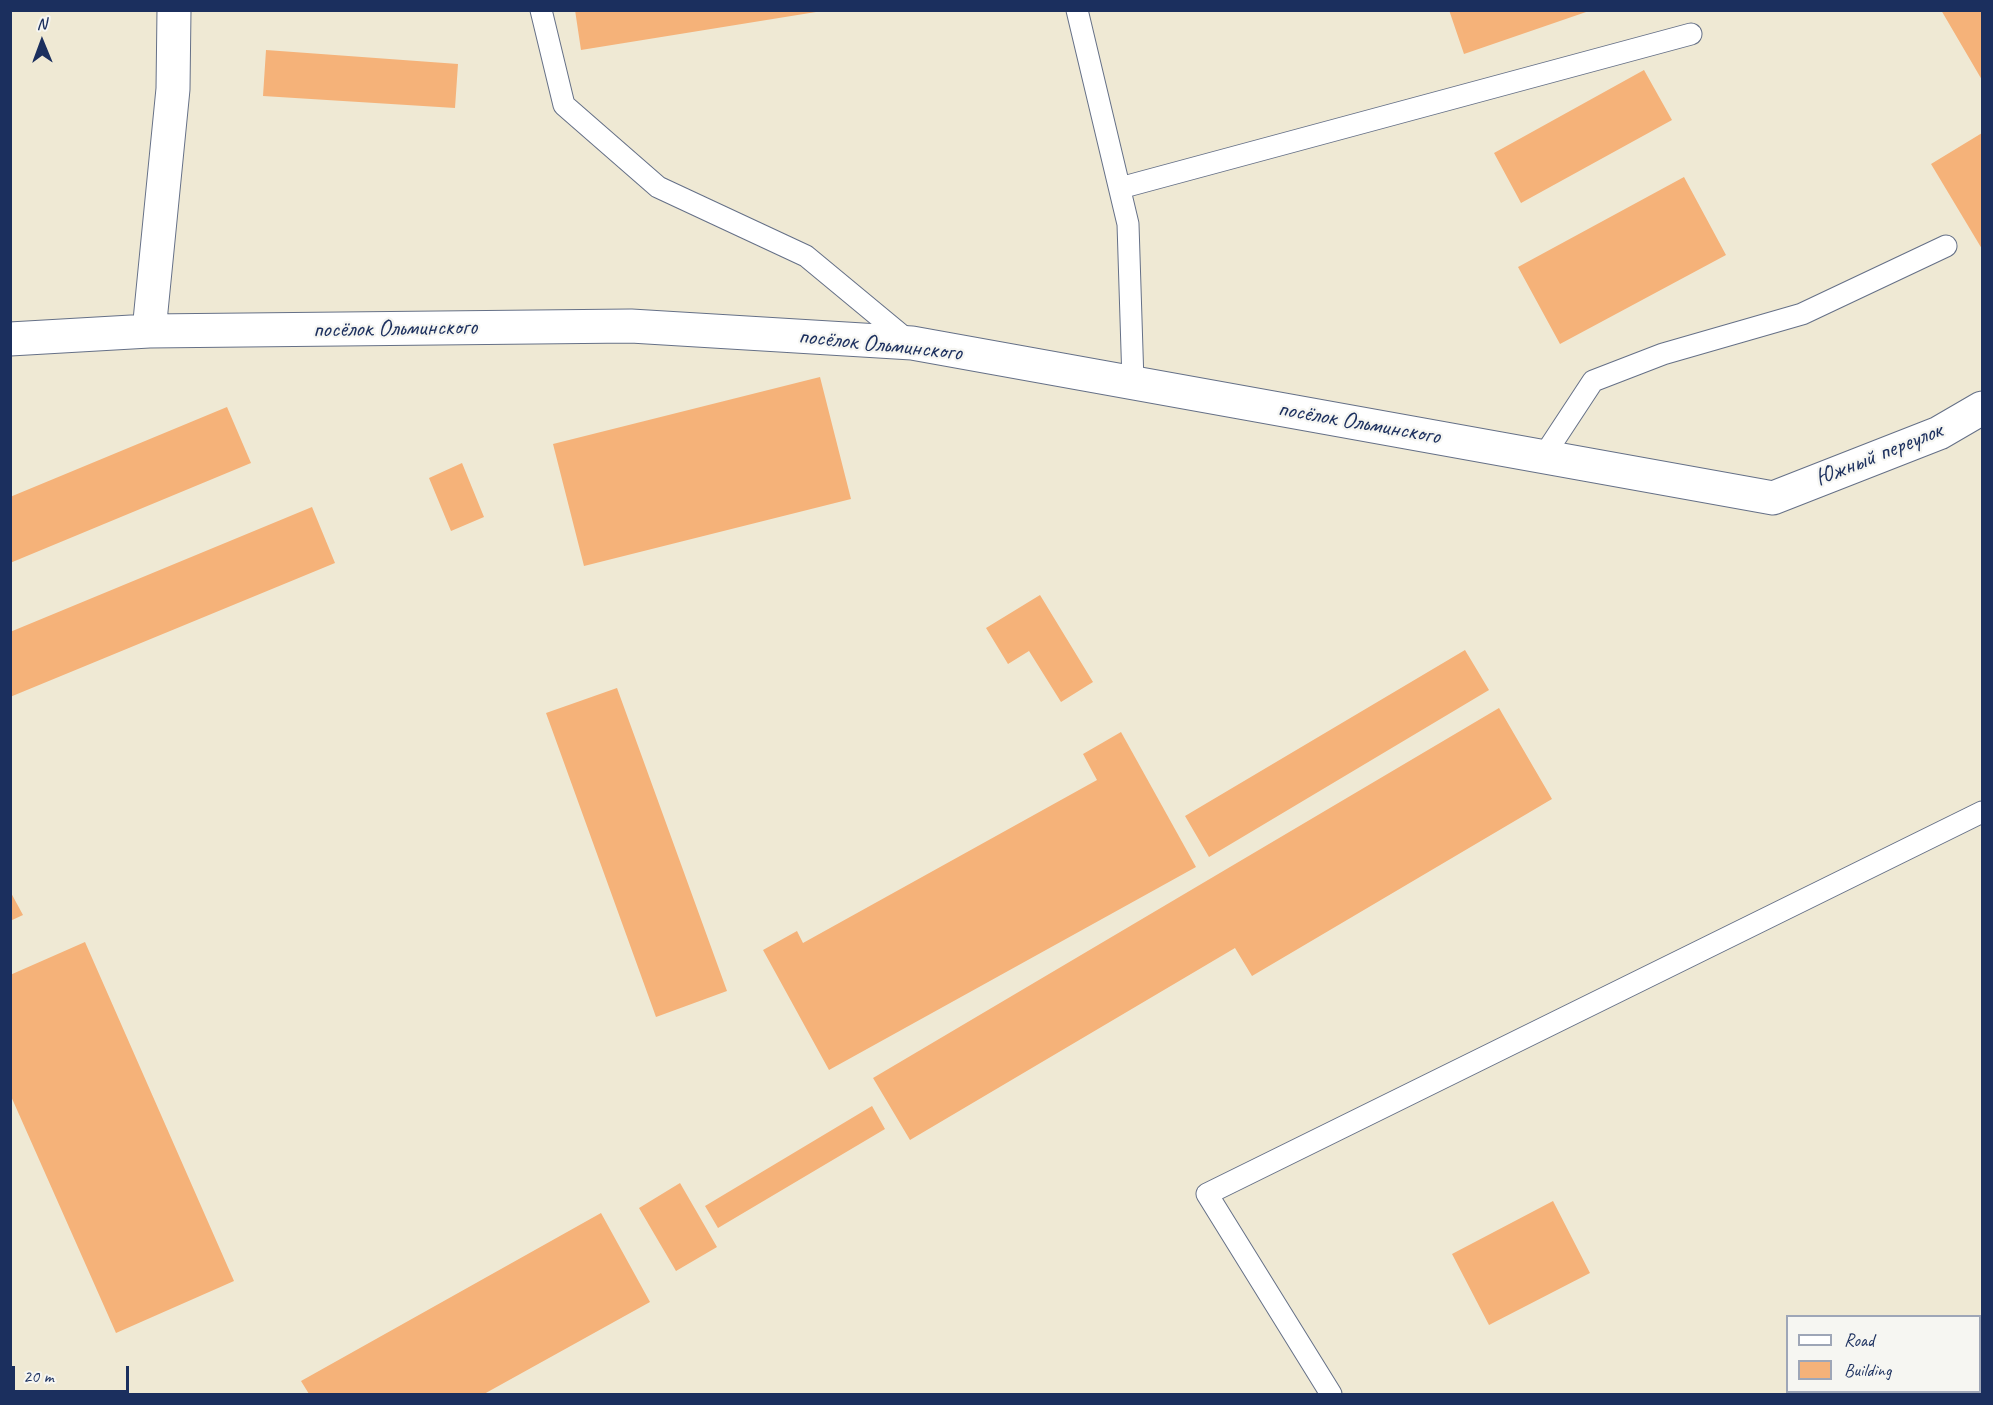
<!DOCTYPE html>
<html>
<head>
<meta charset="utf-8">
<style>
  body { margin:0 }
  #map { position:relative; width:1993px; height:1405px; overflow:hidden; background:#efe9d4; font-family:Caveat,sans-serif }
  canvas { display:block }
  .frame { position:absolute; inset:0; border:12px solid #1b2f5e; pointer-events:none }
  .legend { position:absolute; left:1786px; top:1315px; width:195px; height:78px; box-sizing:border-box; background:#f6f6f2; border:2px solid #9ea6b7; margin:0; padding:8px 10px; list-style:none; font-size:18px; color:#1b2f5e }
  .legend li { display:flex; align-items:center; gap:12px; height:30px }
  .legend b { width:30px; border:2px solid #9ea6b7 }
  .north { position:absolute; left:12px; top:12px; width:60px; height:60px; -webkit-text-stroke:4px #f6f6f2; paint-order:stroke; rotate:359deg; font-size:16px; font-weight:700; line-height:24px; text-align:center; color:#1b2f5e }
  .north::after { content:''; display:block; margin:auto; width:21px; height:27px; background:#1b2f5e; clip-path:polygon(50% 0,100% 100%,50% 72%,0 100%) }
  .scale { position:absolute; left:12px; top:1366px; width:117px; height:27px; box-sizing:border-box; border:3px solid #1b2f5e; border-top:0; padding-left:8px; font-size:18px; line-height:21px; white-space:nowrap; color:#1b2f5e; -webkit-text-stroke:4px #f6f6f2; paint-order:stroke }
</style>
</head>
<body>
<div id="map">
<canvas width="1993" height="1405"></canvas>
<div class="frame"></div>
<ul class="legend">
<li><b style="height:8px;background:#fff"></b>Road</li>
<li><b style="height:16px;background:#f5b279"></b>Building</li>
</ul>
<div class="north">N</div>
<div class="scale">20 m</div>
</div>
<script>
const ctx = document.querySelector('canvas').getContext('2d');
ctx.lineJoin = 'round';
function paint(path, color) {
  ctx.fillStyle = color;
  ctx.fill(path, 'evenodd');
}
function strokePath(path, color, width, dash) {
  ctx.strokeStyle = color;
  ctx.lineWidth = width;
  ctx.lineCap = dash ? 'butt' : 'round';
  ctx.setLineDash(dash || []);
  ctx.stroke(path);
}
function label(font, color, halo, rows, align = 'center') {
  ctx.font = font + ' Caveat,sans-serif';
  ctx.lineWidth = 4.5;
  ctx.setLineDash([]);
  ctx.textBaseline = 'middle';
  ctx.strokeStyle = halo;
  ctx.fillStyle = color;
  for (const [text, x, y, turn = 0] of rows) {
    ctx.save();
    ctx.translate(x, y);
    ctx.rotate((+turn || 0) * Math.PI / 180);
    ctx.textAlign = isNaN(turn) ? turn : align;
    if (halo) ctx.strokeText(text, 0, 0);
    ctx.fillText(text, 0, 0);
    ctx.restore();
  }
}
const building = new Path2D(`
  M575,10H816V12L581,50Z
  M1449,10H1589V11L1464,54Z
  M1941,10H1982V80Z
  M266,50L458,64L455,108L263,96Z
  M1644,70L1672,120L1521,203L1494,153Z
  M1982,133V249L1931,164Z
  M1684,177L1726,255L1560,344L1518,267Z
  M820,377L851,499L584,566L553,444Z
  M227,407L251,463L10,563V497Z
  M462,463L484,517L451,531L429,478Z
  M312,507L335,563L10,697V632Z
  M1040,595L1093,682L1061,702L1029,651L1008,664L986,628Z
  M1465,650L1489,690L1209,857L1185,816Z
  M617,688L727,991L656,1017L546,713Z
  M1499,708L1552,799L1252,976L1235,948L910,1140L873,1078Z
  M1121,732L1196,867L829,1070L763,950L797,931L803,943L1097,780L1083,754Z
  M10,891L23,915L10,921Z
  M85,942L234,1281L116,1333L10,1094V975Z
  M872,1106L885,1129L718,1228L705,1206Z
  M680,1183L717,1247L676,1271L639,1208Z
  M1553,1201L1590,1273L1489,1325L1452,1254Z
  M601,1213L650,1302L484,1394H309L301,1381Z`);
const lane = new Path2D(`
  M541,10L564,105L658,187L806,256L911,343
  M1077,10L1128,224L1133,382
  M1120,188L1691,34
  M1543,457L1593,381L1663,354L1802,314L1946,246
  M1331,1394L1207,1194L1982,812`);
const street = new Path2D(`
  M149,331L173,89L174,10
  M10,339L149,331L631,326L912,343L1773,498L1939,433L1982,408`);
const streetNames = [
  ["посёлок Ольминского",395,329,-1],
  ["посёлок Ольминского",880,345,6],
  ["посёлок Ольминского",1359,423,10],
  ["Южный переулок",1879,455,-22]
];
paint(building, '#f5b279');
strokePath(lane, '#657087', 23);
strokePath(street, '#657087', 35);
strokePath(lane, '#fff', 21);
strokePath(street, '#fff', 33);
label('24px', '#1b2f5e', '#f6f6f2', streetNames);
</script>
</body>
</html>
